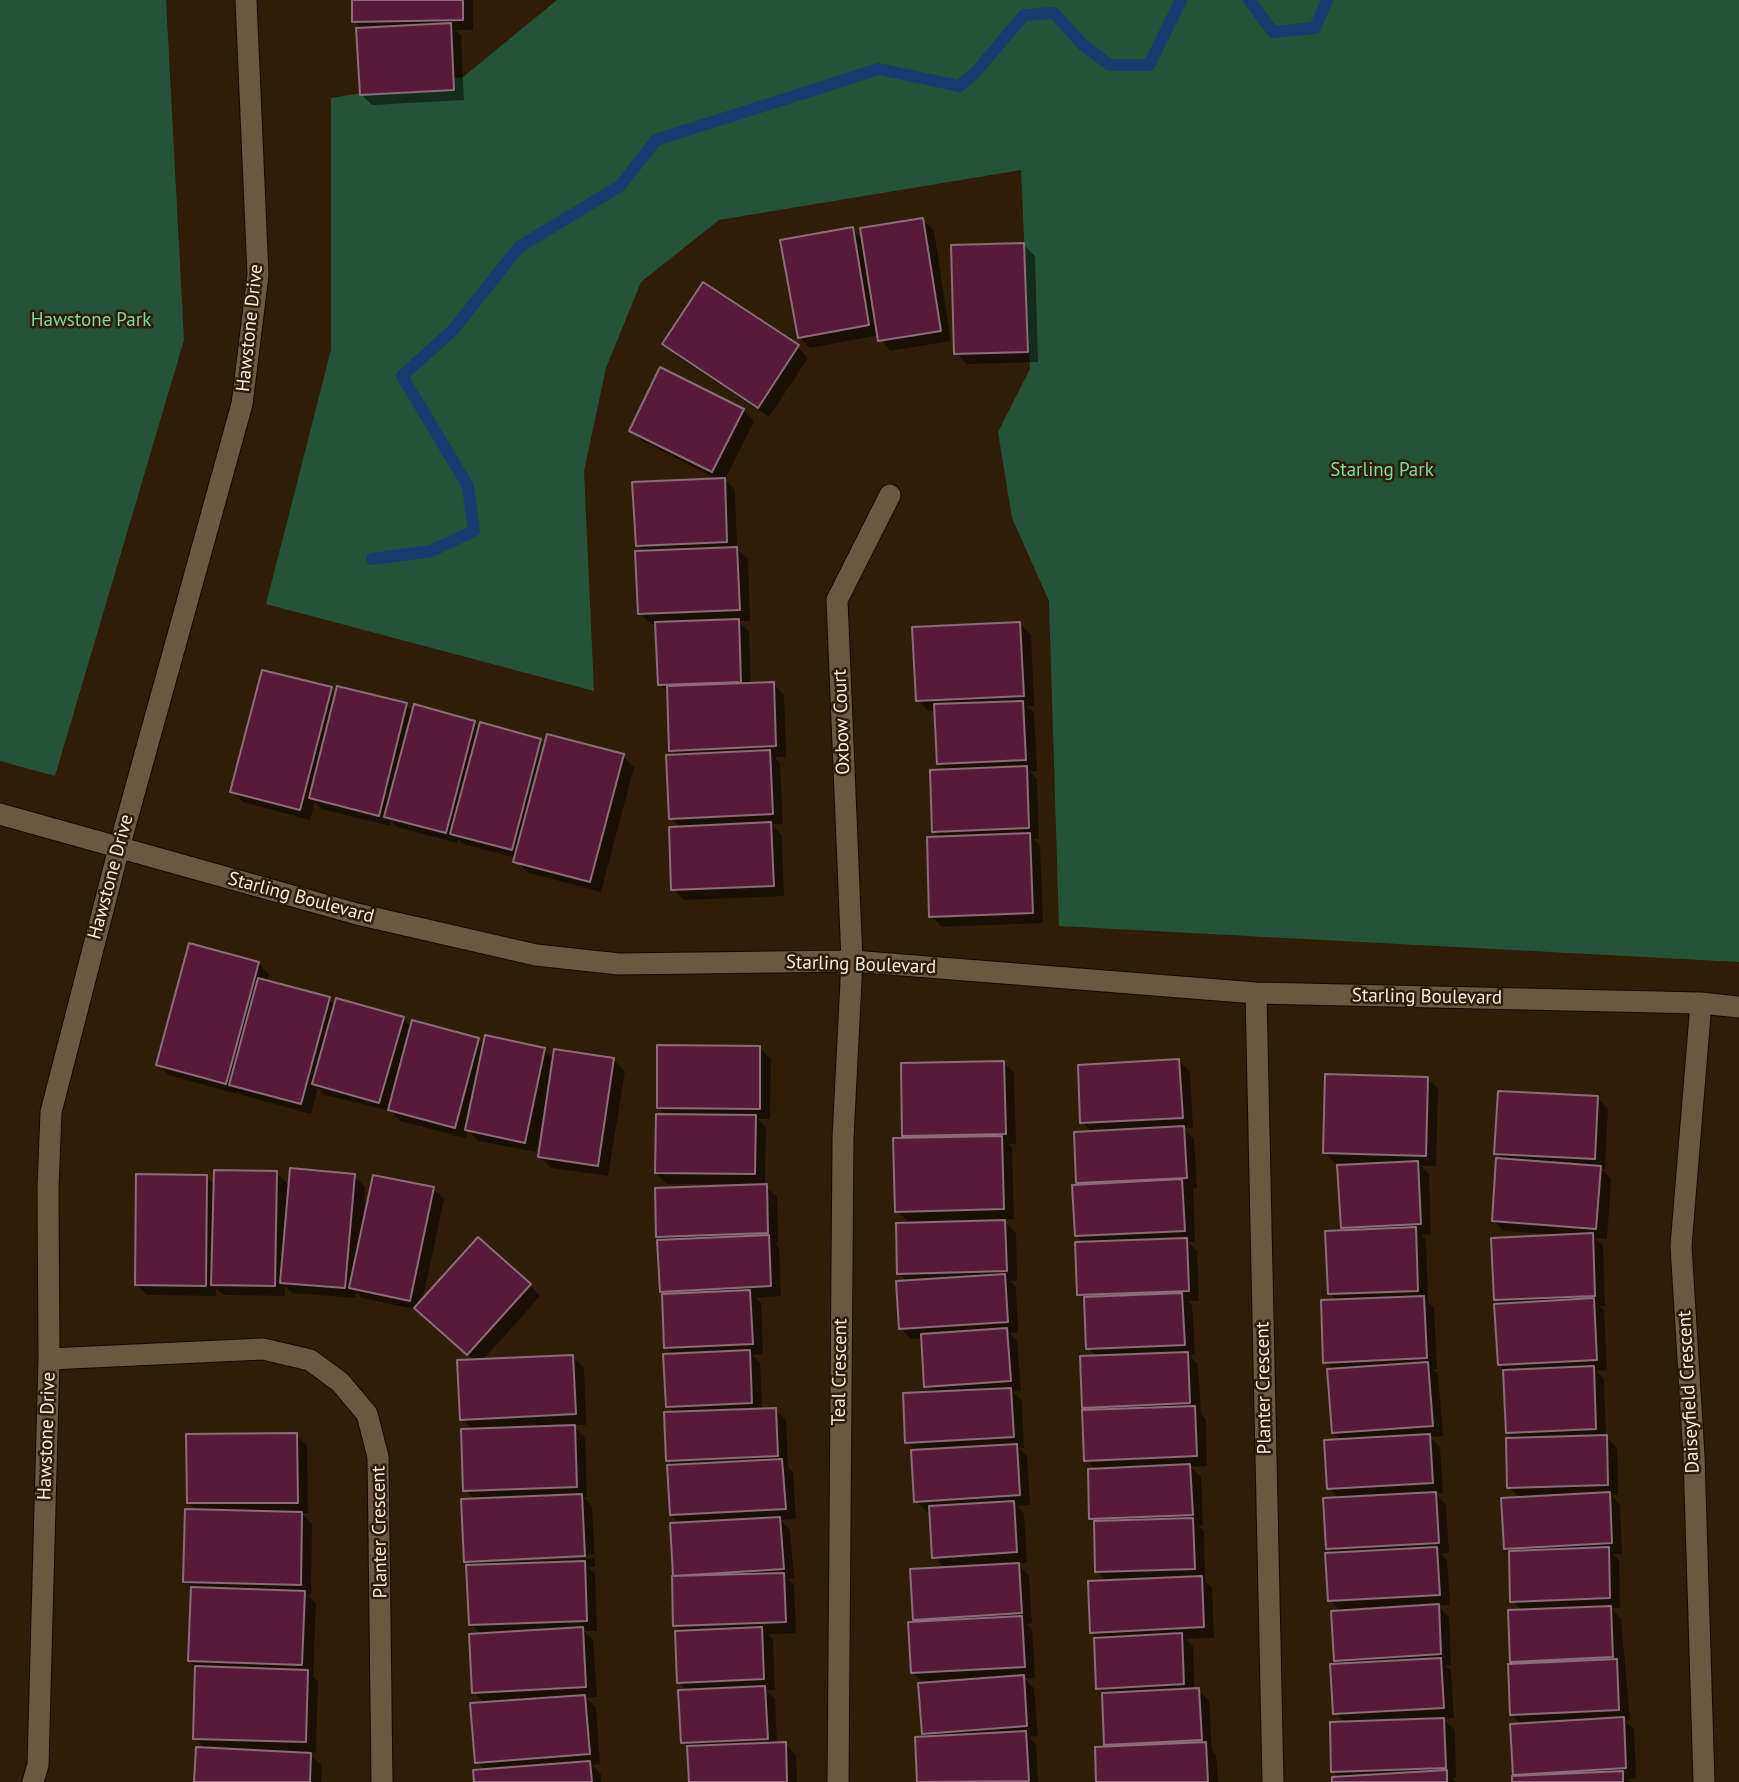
<!DOCTYPE html>
<html>
<head>
<meta charset="utf-8">
<style>
  body { margin:0 }
  canvas { display:block; background:#2f1d08 }
</style>
</head>
<body>
<canvas width="1739" height="1782"></canvas>
<script>
const ctx = document.querySelector('canvas').getContext('2d');
ctx.lineJoin = 'round';
function paint(path, color) {
  ctx.fillStyle = color;
  ctx.fill(path, 'evenodd');
}
function strokePath(path, color, width, dash) {
  ctx.strokeStyle = color;
  ctx.lineWidth = width;
  ctx.lineCap = dash ? 'butt' : 'round';
  ctx.setLineDash(dash || []);
  ctx.stroke(path);
}
function label(font, color, halo, rows, align = 'center') {
  ctx.font = font + ' "PT Sans",sans-serif';
  ctx.lineWidth = 5;
  ctx.setLineDash([]);
  ctx.textBaseline = 'middle';
  ctx.strokeStyle = halo;
  ctx.fillStyle = color;
  for (const [text, x, y, turn = 0] of rows) {
    ctx.save();
    ctx.translate(x, y);
    ctx.rotate((+turn || 0) * Math.PI / 180);
    ctx.textAlign = isNaN(turn) ? turn : align;
    if (halo) ctx.strokeText(text, 0, 0);
    ctx.fillText(text, 0, 0);
    ctx.restore();
  }
}
const green = new Path2D(`
  M0,0H166L184,340L55,776L0,761Z
  M557,0H1739V962L1059,926L1049,601L1012,518L998,432L1030,369L1021,170L719,220L641,282L606,368L584,471L594,691L266,604L331,350V98L463,77Z`);
const shadow = new Path2D(`
  M353,0H473V30H456L461,36L464,100L372,105L361,94L362,29L354,21Z
  M923,220L934,231L951,341L890,351L879,335L810,348L799,337L852,229L864,241Z
  M1024,245L1035,256L1038,362L967,364L956,353Z
  M664,344L798,347L808,358L769,417L675,355Z
  M743,410L754,421L725,480L735,490L737,549L748,559L750,621H738L749,632L751,685L774,684L784,695L786,757H775L780,763L783,824H771L782,835L784,896L684,900L673,889L681,828L671,818L677,756L671,750L669,693L660,684L657,624H651L640,614L644,552L638,545L719,480L642,441L631,430Z
  M1020,624L1031,635L1034,706H1027L1034,713L1037,771H1029L1037,779L1039,839H1034L1040,845L1043,923L942,927L931,916L941,838L934,831L946,771L938,763L936,711H929L918,700Z
  M331,689L336,695L406,705L414,712L474,723L480,728L541,740L546,746L623,756L634,767L601,892L526,872L516,858L463,844L458,839L457,843L397,827L391,821L390,826L322,809L315,802L310,820L243,802L232,791Z
  M258,963L269,974L267,982L329,999L336,1006L403,1018L412,1028L478,1040L484,1046L544,1050L554,1060H614L625,1071L608,1176L551,1168L540,1157L544,1127L542,1126L536,1152L478,1141L468,1130L466,1138L400,1121L391,1111L325,1095L318,1088L311,1114L242,1095L237,1091V1094L169,1075L158,1064Z
  M760,1048L771,1059L770,1119H758L766,1128L765,1185L777,1197L778,1243H775L779,1248L781,1296L756,1298L761,1303L763,1354L752,1355L760,1363L762,1410H775L786,1420L788,1467L793,1472L796,1519L781,1520L790,1530L794,1579H788L794,1585L796,1633L767,1634L773,1640L775,1690H766L775,1699L777,1744H785L796,1755L797,1782H690L689,1749L683,1743L688,1692L679,1682L682,1632L675,1626L672,1525H681L671,1515L674,1466L668,1460L674,1413L668,1406L674,1356L666,1348V1295L662,1291L663,1242L658,1236L724,1187V1184H667L656,1173L667,1116L659,1108Z
  M1179,1061L1190,1072L1193,1128H1183L1194,1139L1197,1188H1193L1195,1242H1188L1197,1251L1199,1301H1188L1192,1305L1195,1355H1189L1198,1365L1201,1414L1206,1419L1207,1466L1191,1467L1201,1477L1203,1525H1198L1204,1531L1205,1581L1212,1588L1214,1638L1186,1639L1193,1646L1194,1690H1198L1209,1701L1212,1750L1216,1755L1218,1782H1098L1110,1748L1106,1744L1104,1694L1098,1688L1099,1639L1091,1632L1108,1582L1097,1571L1096,1523L1091,1518L1096,1470L1086,1460L1088,1411L1084,1407L1097,1357L1088,1348L1086,1301L1078,1294L1085,1244L1076,1236V1133L1092,1132L1082,1122Z
  M1003,1062L1014,1073L1016,1144H1008L1012,1148L1014,1219H1002L1016,1233L1017,1281H1010L1016,1287L1018,1332L1009,1333L1017,1341L1021,1391L1013,1392L1022,1401L1024,1448H1019L1027,1456L1030,1505L1017,1506L1024,1514L1027,1563H1017L1029,1576L1032,1623L1027,1624L1032,1629L1035,1678H1024L1034,1688L1038,1736L1029,1737L1036,1744L1038,1782H919L916,1739L929,1738L924,1733V1684L912,1672L919,1623L915,1619L946,1569L934,1557L931,1512H927L916,1501L917,1452L907,1442L934,1394L926,1386L923,1338L911,1339L900,1328L908,1282L899,1273L910,1224L897,1211L908,1140L904,1135Z
  M1427,1078L1438,1089L1436,1166H1421L1429,1174L1431,1234L1421,1235L1426,1240L1428,1302L1434,1308L1437,1369H1432L1438,1374L1443,1436L1430,1437L1440,1447L1443,1493H1435L1446,1505L1449,1553L1441,1554L1447,1559L1450,1605L1438,1606L1449,1617L1451,1665H1445L1451,1671L1454,1718L1443,1719L1455,1730L1456,1778H1452L1456,1782H1334L1340,1778L1333,1771L1345,1723L1335,1713L1341,1665L1336,1660L1341,1612L1330,1600L1334,1554L1328,1548L1340,1499L1329,1488L1342,1441L1333,1433V1370L1325,1362L1337,1301L1330,1294L1347,1232L1342,1227L1352,1164L1335,1163L1324,1152Z
  M1598,1098L1608,1109L1605,1169H1601L1611,1179L1607,1239L1595,1238L1603,1246L1605,1306H1600L1604,1310L1607,1370L1596,1371L1604,1379L1606,1436L1617,1448L1618,1495H1611L1620,1505L1622,1554H1613L1619,1560L1620,1608H1611L1621,1619L1630,1720L1625,1721L1634,1729L1636,1778L1628,1779L1632,1782H1515L1512,1725H1522L1512,1715L1516,1665L1512,1661L1523,1611L1512,1601L1511,1554L1505,1549L1521,1499L1509,1487L1514,1439L1507,1433L1505,1371L1499,1365L1502,1305L1495,1299L1549,1234L1504,1231L1493,1220L1504,1161L1496,1153Z
  M277,1173L290,1186L355,1176L365,1187L364,1226L433,1189L444,1199L422,1302L530,1285L540,1296L482,1361L573,1357L584,1368L586,1425H573L585,1438L587,1497H583L592,1506L595,1567H588L595,1574L597,1631H584L593,1640L597,1697L586,1698L596,1707L600,1764L592,1765L601,1774V1782H476L486,1771L477,1762L485,1704L474,1692L481,1635L471,1624L472,1567L466,1561L476,1500L465,1490L473,1430L462,1419L475,1361L418,1310L362,1298L356,1292L355,1298L292,1293L285,1286V1296L224,1295L216,1288V1296L147,1295L136,1284L206,1177L215,1185ZM594,1554V1558L474,1563V1560Z
  M296,1435L307,1446L308,1513H301L312,1524L311,1595H307L316,1603L313,1676L318,1682L316,1753L308,1752L322,1766L321,1782H196L206,1750L194,1738L196,1667L189,1660L192,1589L184,1581L197,1511L188,1503Z`);
const stream = new Path2D(`
  M1249,0L1273,32L1315,28L1327,0
  M372,559L431,551L474,531L468,486L402,376L453,330L519,247L620,186L656,140L879,69L959,86L976,72L1024,15L1054,13L1083,45L1110,65H1149L1181,0`);
const building = new Path2D(`
  M352,0H463V20L352,22Z
  M451,23L454,90L360,95L356,28Z
  M923,218L941,331L878,341L860,228Z
  M853,227L869,325L798,338L780,240Z
  M1024,243L1028,352L954,354L951,245Z
  M703,282L799,345L758,408L662,344Z
  M660,367L744,409L712,472L629,431Z
  M725,478L727,542L636,546L632,482Z
  M737,547L740,610L638,614L635,551Z
  M739,619L741,682L658,685L655,622Z
  M1020,622L1024,696L916,701L912,627Z
  M262,670L332,687L300,810L230,792Z
  M774,682L776,746L669,751L667,686Z
  M337,686L407,703L379,816L309,798Z
  M1023,701L1026,760L937,764L934,704Z
  M414,704L475,721L446,833L384,817Z
  M480,722L541,739L512,850L450,834Z
  M547,734L624,754L590,882L513,862Z
  M770,750L773,814L669,819L666,755Z
  M1027,766L1029,828L932,832L930,770Z
  M771,822L774,886L671,890L669,827Z
  M1030,833L1033,913L929,917L927,837Z
  M189,943L259,962L226,1084L156,1065Z
  M258,978L330,997L301,1104L229,1085Z
  M336,998L404,1017L379,1103L312,1084Z
  M412,1020L479,1038L455,1128L388,1110Z
  M485,1035L545,1048L525,1143L465,1130Z
  M657,1045L760,1046V1109L657,1108Z
  M554,1049L614,1058L598,1166L538,1157Z
  M1179,1059L1183,1118L1080,1123L1078,1065Z
  M1004,1061L1006,1134L902,1136L901,1063Z
  M1325,1074L1428,1077L1426,1156L1323,1153Z
  M1498,1091L1598,1096L1595,1159L1494,1154Z
  M656,1114L756,1115L755,1174L655,1173Z
  M1184,1126L1187,1178L1076,1183L1074,1132Z
  M1002,1136L1004,1209L895,1212L893,1138Z
  M1496,1158L1601,1166L1596,1229L1492,1221Z
  M1418,1161L1421,1224L1341,1228L1337,1165Z
  M290,1168L355,1174L345,1288L280,1283Z
  M214,1170L277,1171L275,1286L211,1285Z
  M136,1174L207,1175L206,1286L135,1285Z
  M373,1175L434,1187L410,1301L349,1288Z
  M1182,1179L1185,1231L1075,1236L1072,1185Z
  M767,1184L768,1233L656,1237L655,1188Z
  M1005,1220L1007,1271L897,1274L896,1223Z
  M1416,1227L1418,1291L1328,1294L1325,1231Z
  M1593,1233L1595,1296L1494,1300L1491,1238Z
  M769,1235L771,1286L660,1292L657,1240Z
  M478,1237L531,1284L467,1355L414,1308Z
  M1187,1238L1189,1291L1077,1295L1075,1242Z
  M1005,1274L1008,1322L899,1329L896,1281Z
  M750,1290L753,1344L664,1348L662,1294Z
  M1182,1293L1185,1345L1086,1349L1084,1297Z
  M1424,1296L1427,1358L1323,1363L1321,1300Z
  M1594,1298L1597,1360L1498,1365L1494,1304Z
  M1007,1328L1011,1381L924,1387L921,1334Z
  M750,1350L752,1403L666,1407L663,1354Z
  M1188,1352L1190,1403L1082,1408L1080,1356Z
  M573,1355L576,1414L460,1420L457,1360Z
  M1428,1362L1433,1426L1332,1433L1327,1369Z
  M1594,1366L1596,1429L1506,1433L1503,1370Z
  M1011,1388L1014,1437L905,1443L903,1393Z
  M1195,1406L1197,1456L1084,1461L1082,1410Z
  M776,1408L778,1456L666,1461L664,1412Z
  M575,1425L577,1487L463,1491L461,1429Z
  M297,1433L298,1503H187L186,1434Z
  M1430,1434L1433,1483L1327,1489L1324,1440Z
  M1607,1435L1608,1485L1507,1488L1506,1438Z
  M1017,1444L1020,1495L914,1502L911,1450Z
  M782,1459L786,1509L670,1515L667,1465Z
  M1190,1464L1193,1515L1089,1519L1088,1469Z
  M1436,1492L1439,1543L1326,1549L1323,1498Z
  M1610,1492L1612,1543L1504,1549L1501,1498Z
  M582,1494L585,1556L464,1562L461,1499Z
  M1014,1501L1017,1552L932,1558L929,1506Z
  M185,1509L302,1512L301,1585L183,1582Z
  M780,1517L784,1569L673,1576L670,1523Z
  M1193,1518L1195,1569L1095,1572L1094,1521Z
  M1437,1547L1440,1595L1328,1601L1325,1553Z
  M1609,1547L1610,1598L1510,1602L1509,1551Z
  M585,1561L587,1621L469,1625L466,1565Z
  M1019,1563L1022,1613L913,1620L910,1569Z
  M784,1573L786,1622L673,1626L672,1576Z
  M1202,1576L1204,1627L1090,1633L1088,1581Z
  M191,1587L305,1591L302,1665L188,1661Z
  M1439,1604L1441,1654L1334,1661L1331,1611Z
  M1611,1606L1613,1657L1510,1662L1508,1610Z
  M1022,1616L1025,1667L911,1673L908,1622Z
  M583,1627L586,1687L472,1693L469,1634Z
  M762,1627L764,1679L677,1683L675,1631Z
  M1182,1633L1184,1684L1096,1689L1094,1638Z
  M1441,1658L1444,1708L1333,1714L1330,1664Z
  M1617,1659L1619,1710L1510,1715L1508,1664Z
  M195,1666L308,1670L306,1742L193,1739Z
  M1024,1675L1027,1726L922,1734L918,1683Z
  M765,1686L768,1739L681,1743L678,1690Z
  M1199,1688L1202,1740L1104,1745L1102,1693Z
  M585,1695L590,1754L475,1763L470,1703Z
  M1624,1717L1626,1768L1513,1775L1510,1724Z
  M1444,1718L1446,1768L1331,1772L1330,1722Z
  M1026,1731L1029,1781L917,1782L915,1737Z
  M786,1742L787,1782H689L687,1746Z
  M1206,1742L1208,1782H1096L1095,1747Z
  M196,1747L311,1753L310,1782H194Z
  M590,1761L592,1782H474L473,1770Z
  M1447,1770V1782H1332V1777Z
  M1623,1771V1782H1512V1776Z`);
const minor = new Path2D(`
  M0,814L357,914L536,955L619,964L852,961L1256,993L1701,1003L1739,1007
  M1256,993L1273,1782
  M1701,1003L1681,1246L1694,1456L1704,1782
  M49,1359L263,1349L310,1360L340,1382L367,1414L378,1457L382,1782
  M33,1782L38,1765L49,1359L48,1188L51,1112L119,848L242,404L258,275L246,0
  M838,1782L843,1138L852,961L837,600L890,495`);
const parkNames = [
  ["Hawstone Park",91,321],
  ["Starling Park",1382,471]
];
const streetNames = [
  ["Hawstone Drive",250,328,-84],
  ["Oxbow Court",842,722,-92],
  ["Hawstone Drive",111,877,-75],
  ["Starling Boulevard",301,898,15],
  ["Starling Boulevard",861,965,2],
  ["Starling Boulevard",1427,997,1],
  ["Teal Crescent",840,1372,-89],
  ["Planter Crescent",1264,1388,-91],
  ["Daiseyfield Crescent",1689,1392,-93],
  ["Hawstone Drive",47,1436,-88],
  ["Planter Crescent",380,1532,-91]
];
paint(green, '#245337');
paint(shadow, '#0007');
strokePath(stream, '#1a3b6f', 12);
paint(building, '#571a38');
strokePath(building, '#8b6c78', 2);
strokePath(minor, '#160700', 23);
strokePath(minor, '#6c5741', 21);
label('19px', '#79dca0', '#2f1d08', parkNames);
label('19px', '#f7eade', '#2f1d08', streetNames);
</script>
</body>
</html>
